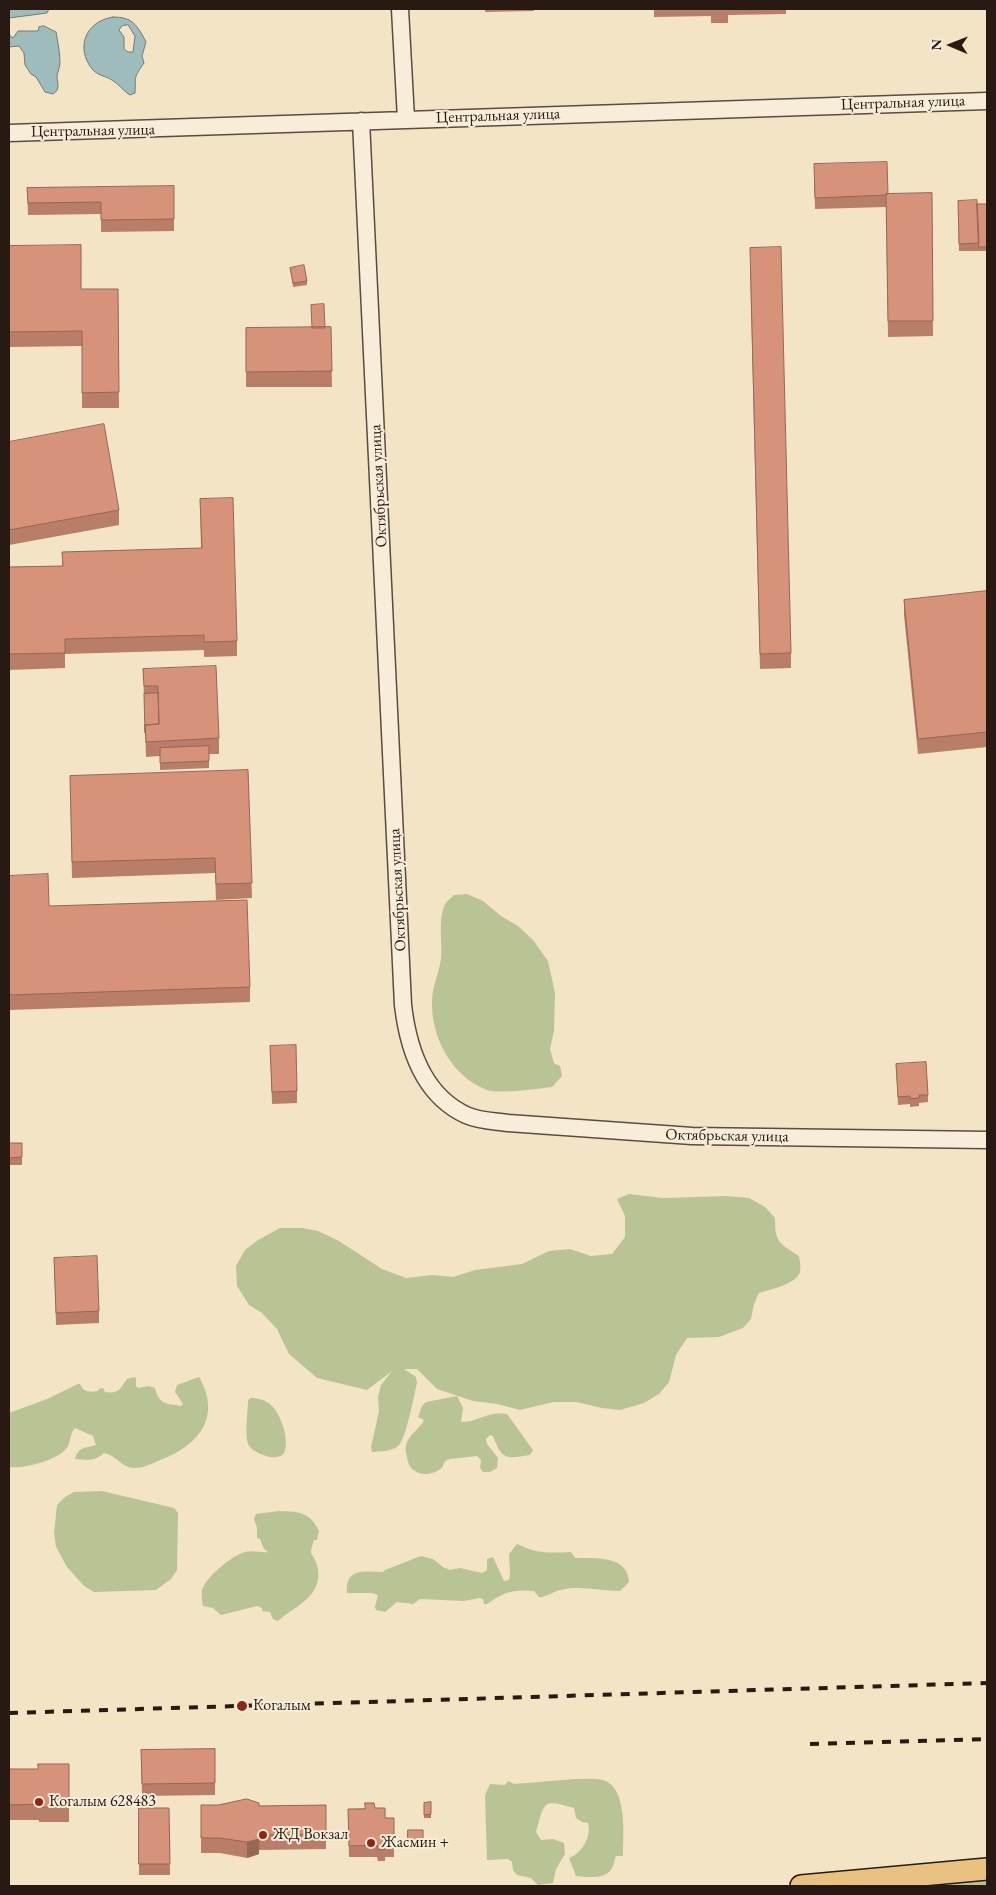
<!DOCTYPE html>
<html>
<head>
<meta charset="utf-8">
<style>
  body { margin:0 }
  #map { position:relative; width:996px; height:1895px; overflow:hidden; background:#f2e4c4; font-family:"EB Garamond",serif }
  canvas { display:block }
  .frame { position:absolute; inset:0; border:10px solid #281912; pointer-events:none }
  .north { position:absolute; left:926px; top:20px; width:50px; height:50px; -webkit-text-stroke:4px #f7edd9; paint-order:stroke; rotate:271deg; font-size:14px; font-weight:700; line-height:20px; text-align:center; color:#281912 }
  .north::after { content:''; display:block; margin:auto; width:18px; height:22px; background:#281912; clip-path:polygon(50% 0,100% 100%,50% 72%,0 100%) }
</style>
</head>
<body>
<div id="map">
<canvas width="996" height="1895"></canvas>
<div class="frame"></div>
<div class="north">N</div>
</div>
<script>
const ctx = document.querySelector('canvas').getContext('2d');
ctx.lineJoin = 'round';
function paint(path, color) {
  ctx.fillStyle = color;
  ctx.fill(path, 'evenodd');
}
function strokePath(path, color, width, dash) {
  ctx.strokeStyle = color;
  ctx.lineWidth = width;
  ctx.lineCap = dash ? 'butt' : 'round';
  ctx.setLineDash(dash || []);
  ctx.stroke(path);
}
function label(font, color, halo, rows, align = 'center') {
  ctx.font = font + ' "EB Garamond",serif';
  ctx.lineWidth = 4;
  ctx.setLineDash([]);
  ctx.textBaseline = 'middle';
  ctx.strokeStyle = halo;
  ctx.fillStyle = color;
  for (const [text, x, y, turn = 0] of rows) {
    ctx.save();
    ctx.translate(x, y);
    ctx.rotate((+turn || 0) * Math.PI / 180);
    ctx.textAlign = isNaN(turn) ? turn : align;
    if (halo) ctx.strokeText(text, 0, 0);
    ctx.fillText(text, 0, 0);
    ctx.restore();
  }
}
const green = new Path2D(`
  M467,894L483,901L501,916L518,926L533,940L548,961L555,993L554,1031L550,1049L554,1063L560,1066L562,1076L552,1087C538,1089 498,1094 487,1090C451,1076 431,1037 432,1001C432,987 439,973 441,959C443,944 437,916 446,903C448,900 452,897 454,895Z
  M629,1194L663,1198L727,1196L749,1198L765,1207L775,1218C775,1243 779,1243 799,1256C800,1261 801,1267 800,1272C795,1285 771,1289 759,1293L754,1304L751,1319L743,1328L719,1337L687,1338L676,1355L669,1382L659,1394L644,1403L620,1410L602,1408L576,1402H553L520,1410L497,1404L473,1401L437,1389L417,1369H404L416,1377L417,1383C414,1395 406,1440 398,1446C391,1452 380,1451 372,1452L371,1447L379,1411L378,1397L381,1385L392,1371L367,1390L317,1378L289,1354L277,1329L262,1313L249,1305L237,1286L236,1266L245,1250L258,1240L280,1228H302L318,1231L339,1241L382,1269L406,1278L432,1275L453,1277L475,1270L522,1264L549,1251L570,1249L591,1256L612,1254L625,1237V1216L617,1199Z
  M134,1377L136,1378V1386L138,1388L149,1386L155,1388C159,1405 166,1403 181,1406L183,1404L175,1392L177,1385L199,1377C222,1416 199,1446 160,1460C153,1463 142,1469 134,1468C122,1468 116,1455 104,1453C94,1462 87,1460 75,1459C78,1447 85,1448 96,1445L93,1436L75,1428C70,1433 71,1440 68,1446C61,1460 23,1469 9,1467V1413L47,1399L78,1384H80C84,1393 90,1392 98,1391L99,1389L103,1388L105,1392C119,1394 120,1389 127,1379Z
  M457,1396L463,1408L461,1422C478,1422 487,1411 507,1414L533,1450L530,1455C506,1459 502,1460 493,1436L490,1435L486,1439L487,1444L498,1458L497,1468L490,1472H483L480,1468L481,1460L477,1456L450,1459L445,1461C442,1477 409,1481 407,1457C406,1454 405,1449 406,1445C408,1435 420,1429 424,1420L418,1417L422,1406L426,1402Z
  M251,1398C258,1398 266,1400 272,1406C281,1415 290,1440 284,1453C282,1457 274,1458 270,1457C263,1455 253,1452 249,1446C244,1437 248,1411 248,1400Z
  M102,1491L174,1508L178,1513L177,1570L171,1579L156,1590L94,1592L84,1586L67,1567L56,1547L54,1533L57,1505L65,1497L74,1492Z
  M279,1511C299,1512 309,1511 319,1531L317,1540H314C308,1559 313,1551 317,1565C325,1596 296,1605 278,1621L273,1619L270,1612L262,1611V1608L257,1606L221,1615L213,1608L203,1606C202,1600 201,1596 202,1590C206,1577 231,1556 245,1552C253,1550 261,1553 268,1552L264,1549L260,1539L257,1538V1528L254,1519L256,1514Z
  M517,1544C538,1554 548,1553 571,1552L575,1558C595,1558 628,1555 629,1582L620,1591C601,1591 579,1585 561,1590C553,1591 548,1597 539,1597L534,1591C513,1589 504,1592 487,1604H484L483,1599L479,1598L464,1601L420,1599L413,1604L397,1602L385,1612L376,1610L375,1607L378,1595L372,1593H347C345,1567 365,1572 383,1572L385,1570L421,1556L433,1559L443,1567L450,1570L460,1568L482,1573L487,1570V1559L493,1557L504,1581L509,1580L510,1575L509,1554Z
  M575,1779C583,1779 595,1778 603,1780C628,1787 623,1836 623,1856H616C614,1860 614,1865 612,1868C606,1880 587,1877 576,1876L569,1858C581,1854 592,1837 588,1823L582,1822L576,1818L574,1808C542,1799 545,1801 536,1832L541,1840L553,1839L564,1843L565,1854L556,1869L553,1883L538,1885L531,1878L517,1875L513,1870L512,1862L508,1859L487,1860L485,1795L490,1784L505,1785L508,1781L514,1784Z
  M987,1880V1886H922Z`);
const water = new Path2D(`
  M9,9H49L47,13L9,18Z
  M113,17C133,17 137,25 146,42L142,56L144,63C133,79 136,75 135,93L130,95C123,91 119,84 112,80C106,76 98,76 92,69C75,47 86,21 113,17ZM128,25L135,36L133,52H128L124,49V37L119,30L122,26Z
  M44,26L56,32C58,42 60,54 60,64C59,68 58,72 57,76C57,83 61,89 53,94L45,92L36,77L31,74L25,65L24,53L19,46L9,47V31L10,36L13,38L18,31H38L39,27Z`);
const minor = new Path2D(`
  M400,9L406,119
  M361,121L403,1005C408,1048 423,1095 466,1115C479,1121 494,1121 508,1123L692,1136L987,1140
  M9,133L987,101`);
const major = new Path2D(`
  M801,1886L987,1869`);
const rail = new Path2D(`
  M9,1713L987,1683
  M810,1744L987,1739`);
const wall = new Path2D(`
  M485,9H534V11L485,12Z
  M654,9H786V14L728,15V23H711V16L654,17Z
  M814,176L888,194L932,193L933,336L888,337L886,207L815,209Z
  M174,186V231L101,232V214L28,215L27,188Z
  M958,201L977,204H987V251H959Z
  M9,246L81,289H118L119,408H82V346L9,347Z
  M750,263L791,653V668L760,669Z
  M290,268L307,281V285L293,287Z
  M331,327L332,387H246V328Z
  M9,442L119,510V525L9,545Z
  M200,499L237,641V656L204,657V650L65,654V668L9,670V567L62,566V552L201,548Z
  M987,591V747L918,754L904,615V600Z
  M143,669L219,738V754H209V768L160,770V756L146,757Z
  M248,770L252,898L216,900L215,873L72,878L70,776Z
  M9,876L49,906L250,987V1002L9,1010Z
  M270,1046L297,1091V1103L272,1104Z
  M896,1064L928,1095V1102L919,1103V1106L910,1107V1104L898,1105Z
  M9,1143H22V1165H9Z
  M54,1258L99,1311V1323L56,1325Z
  M215,1749V1795L142,1796L141,1750Z
  M69,1764V1822H39V1820H9V1769H38Z
  M431,1802V1818H424V1803Z
  M201,1805L259,1806L326,1805V1849L259,1850V1854L247,1858L220,1853H201Z
  M139,1808H169L170,1875H139Z
  M375,1808L385,1818H394V1857H385V1861H378L377,1857H349L348,1809Z
  M408,1830H423V1848H408Z`);
const shadedWall = new Path2D(`
  M259,1839V1854L247,1858V1842Z`);
const building = new Path2D(`
  M887,162L888,194H886V195L815,198L814,164Z
  M174,186V219L101,220V202L28,203L27,188Z
  M932,193L933,321H888L886,194Z
  M977,200L979,243L959,244L958,201Z
  M977,204H987V247H979Z
  M81,245V289H118L119,392L82,393V331L9,332V246Z
  M781,247L791,653L760,654L750,248Z
  M304,265L307,281L293,283L290,268Z
  M324,304L325,328H312L311,305Z
  M331,327L332,371L246,372V328Z
  M104,424L119,510L9,530V442Z
  M233,498L237,641L204,642V635L65,639V653L9,654V567L63,566L62,552L202,548L200,499Z
  M987,591V732L918,739L904,600Z
  M216,666L219,738L146,742L145,725L159,724L158,686H144L143,669Z
  M158,693L159,724L145,725V733L144,694Z
  M209,746V761L160,763V748Z
  M248,770L252,883L216,884L215,858L72,862L70,776Z
  M48,874L49,906L247,900L250,987L9,995V876Z
  M296,1045L297,1091L272,1092L270,1046Z
  M926,1062L928,1095H919V1098L910,1099V1096L898,1097L896,1064Z
  M9,1143H22V1157L9,1158Z
  M97,1256L99,1311L56,1313L54,1258Z
  M215,1749V1783L142,1784L141,1750Z
  M38,1764H69V1807H39V1804L9,1805V1769H38Z
  M247,1799L259,1803V1806L326,1805V1834L259,1835V1839L247,1842L220,1838H201V1805H218Z
  M431,1802V1814L424,1815V1803Z
  M365,1803H374L375,1808H385V1818H394V1845H385V1849L378,1850L377,1845L349,1846L348,1809H365Z
  M139,1808H169L170,1864H139Z
  M408,1830H423V1844H408Z`);
const markers = [
  [242,1706,6,"#8f2418"],
  [39,1802,5,"#8f2418"],
  [263,1835,5,"#8f2418"],
  [371,1843,5,"#8f2418"]
];
const streetNames = [
  ["Центральная улица",903,103,-2],
  ["Центральная улица",498,116,-2],
  ["Центральная улица",93,131,-1],
  ["Октябрьская улица",379,486,-93],
  ["Октябрьская улица",398,890,-93],
  ["Октябрьская улица",727,1136,1]
];
const poiNames = [
  ["Когалым",253,1706],
  ["Когалым 628483",49,1802],
  ["ЖД Вокзал",273,1835],
  ["Жасмин +",381,1843]
];
paint(green, '#b9c495');
paint(water, '#9ebcbc');
strokePath(water, '#6f7b78', 1);
strokePath(minor, '#5a4c3e', 19);
strokePath(major, '#281912', 24);
strokePath(minor, '#f7edd9', 16);
strokePath(major, '#e9c282', 21);
strokePath(rail, '#281912', 4, [9, 9]);
paint(wall, '#b87e68');
paint(shadedWall, '#966755');
paint(building, '#d69379');
strokePath(building, '#966755', 1);
for (const [x, y, r, color] of markers) {
  const dot = new Path2D();
  dot.arc(x, y, r, 0, 2 * Math.PI);
  ctx.fillStyle = color;
  ctx.fill(dot);
  strokePath(dot, '#f7edd9', 2);
}
label('16px', '#281912', '#f7edd9', streetNames);
label('16px', '#281912', '#f7edd9', poiNames, 'left');
</script>
</body>
</html>
